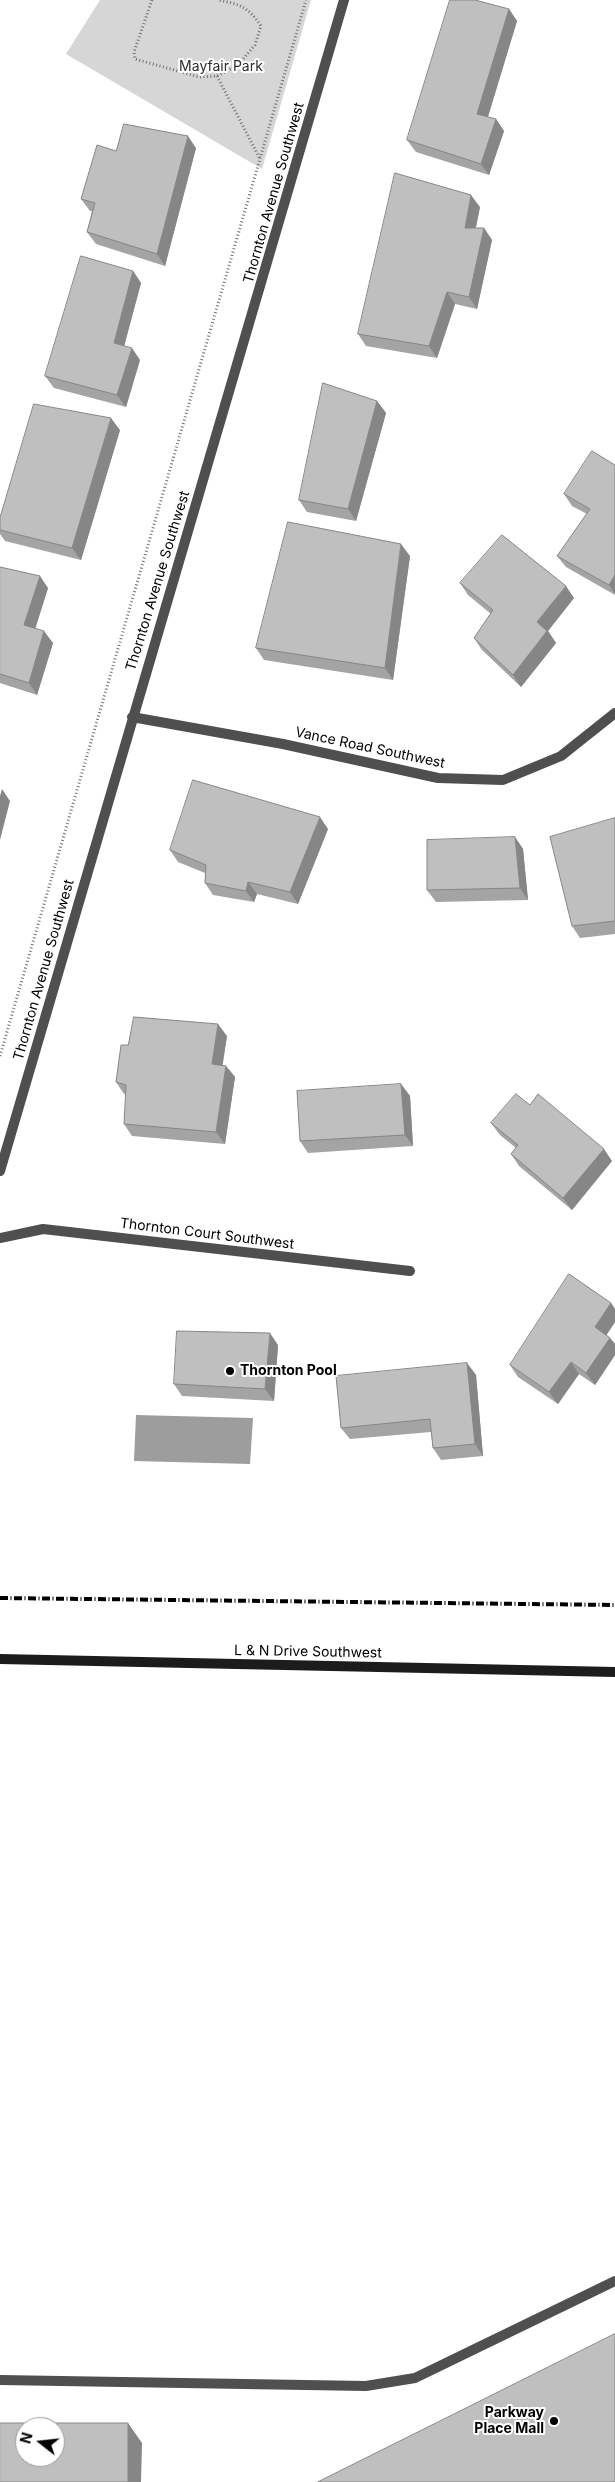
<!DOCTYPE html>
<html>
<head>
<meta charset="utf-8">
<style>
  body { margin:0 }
  #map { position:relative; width:615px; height:2482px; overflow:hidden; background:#fff; font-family:Inter,sans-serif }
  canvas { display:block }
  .north { position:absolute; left:15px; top:2417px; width:50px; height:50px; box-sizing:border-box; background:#fff; border:1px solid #999; border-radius:50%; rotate:286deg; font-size:14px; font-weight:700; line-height:20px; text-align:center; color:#000 }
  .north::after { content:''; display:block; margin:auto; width:18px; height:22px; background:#000; clip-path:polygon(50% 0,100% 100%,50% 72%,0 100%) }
</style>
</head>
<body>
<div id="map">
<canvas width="615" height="2482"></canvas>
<div class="north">N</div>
</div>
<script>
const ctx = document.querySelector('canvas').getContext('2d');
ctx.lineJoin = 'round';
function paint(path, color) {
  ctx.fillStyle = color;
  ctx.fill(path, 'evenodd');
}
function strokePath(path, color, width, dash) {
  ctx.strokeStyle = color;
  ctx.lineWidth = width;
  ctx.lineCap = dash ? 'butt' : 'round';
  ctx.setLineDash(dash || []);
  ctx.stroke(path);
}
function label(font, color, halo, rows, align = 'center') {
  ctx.font = font + ' Inter,sans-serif';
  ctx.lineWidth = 4;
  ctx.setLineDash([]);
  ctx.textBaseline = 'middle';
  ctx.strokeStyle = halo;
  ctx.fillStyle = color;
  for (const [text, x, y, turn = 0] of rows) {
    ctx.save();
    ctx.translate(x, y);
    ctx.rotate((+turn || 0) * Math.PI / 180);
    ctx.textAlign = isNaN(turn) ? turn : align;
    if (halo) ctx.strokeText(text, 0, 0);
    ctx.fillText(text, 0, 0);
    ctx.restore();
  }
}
const green = new Path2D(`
  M100,0H311L262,169L66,54Z`);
const water = new Path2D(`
  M136,1415L253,1418L250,1464L134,1461Z`);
const path = new Path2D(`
  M152,0L134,52L135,59L199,77L217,76L238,65L255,45L261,26C248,7 240,4 218,0
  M217,76L260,159
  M0,1056L306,0`);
const lane = new Path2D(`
  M0,2380L366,2386L415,2378L615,2281`);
const street = new Path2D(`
  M132,717L283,744L438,778L503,780L561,756L615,713
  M0,1171L344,0
  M0,1238L43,1229L410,1271`);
const secondary = new Path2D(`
  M0,1659L615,1672`);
const rail = new Path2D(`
  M0,1598L615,1605`);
const wall = new Path2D(`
  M509,9L517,21L488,117L496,119L504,131L489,175L416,152L407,140Z
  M196,148L165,266L96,244L87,232L92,211H90L81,199L116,151Z
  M480,207L476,228H484L492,240L477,309L455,304L437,358L366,346L358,334Z
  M133,271L141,283L124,346L140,360L126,407L54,388L45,376Z
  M377,401L386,413L356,521L307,512L299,500Z
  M120,430L81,560L5,541L0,534V518Z
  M615,465V595L566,567L557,556L587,514L572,506L564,494Z
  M410,556L393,680L264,660L256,648Z
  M0,567L48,588L35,628L53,643L37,695L0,683Z
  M460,583L574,598L548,631L556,643L521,687L482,650L474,638L491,614L468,595Z
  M615,818V934L580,938L572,926Z
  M328,829L298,904L257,894L254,902L213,895L205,883V873L178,862L170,850Z
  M515,837L523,849L528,900L436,902L427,890Z
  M227,1036L222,1065L226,1066L235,1077L225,1144L132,1136L124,1124L126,1094H124L116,1082L128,1045Z
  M401,1084L410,1096L413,1146L308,1153L300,1141Z
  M530,1105L612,1161L572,1210L519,1166L511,1154L516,1148L500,1135L491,1123Z
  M611,1303L615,1309V1322L606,1335L610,1338L615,1344V1355L595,1385L579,1374L558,1404L518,1377L510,1365Z
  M278,1345L274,1401L182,1396L174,1384Z
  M467,1363L476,1375L483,1456L441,1460L433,1448L431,1432L350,1439L341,1428Z`);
const shadedWall = new Path2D(`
  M509,9L517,21L485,126L477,114Z
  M496,119L504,131L489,175L481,164Z
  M188,136L196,148L165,266L157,254Z
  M471,195L480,207L473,240L465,228Z
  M484,228L492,240L477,309L469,297Z
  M133,271L141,283L122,354L114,343Z
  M447,292L455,304L437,358L429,346Z
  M132,348L140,360L126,407L117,395Z
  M377,401L386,413L356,521L348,509Z
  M111,418L120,430L81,560L72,548Z
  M401,544L410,556L393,680L385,668Z
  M615,575V594L609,585Z
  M40,576L48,588L33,636L24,625Z
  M566,586L574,598L548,631L556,643L521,687L513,675L537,622Z
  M44,631L53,643L37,695L29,683Z
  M2,789L10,801L0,840V796Z
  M320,817L328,829L298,904L290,892Z
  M515,837L523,849L528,900L520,888Z
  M248,882L257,894L254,902L246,891Z
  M218,1024L227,1036L221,1076L212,1064Z
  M226,1066L235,1077L225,1144L216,1132Z
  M401,1084L410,1096L413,1146L405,1135Z
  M604,1149L612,1161L572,1210L563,1198Z
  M611,1303L615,1309V1322L604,1339L595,1327Z
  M270,1333L278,1345L274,1401L265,1389Z
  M610,1338L615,1344V1355L595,1385L586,1373Z
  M571,1362L579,1374L558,1404L549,1392Z
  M467,1363L476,1375L483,1456L475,1444Z
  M128,2423L142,2443L141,2482H128Z`);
const building = new Path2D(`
  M450,0H475L509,9L477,114L496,119L481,164L407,140Z
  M124,124L188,136L157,254L87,232L95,203L81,199L97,145L116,151Z
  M395,173L471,195L465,228H484L469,297L447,292L429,346L358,334Z
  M81,256L133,271L114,343L132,348L117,395L45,376Z
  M323,383L377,401L348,509L299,500Z
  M34,404L111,418L72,548L0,530V518Z
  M592,451L615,465V575L609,585L557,556L590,509L564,494Z
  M288,522L401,544L385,668L256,648Z
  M502,535L566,586L537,622L547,631L513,675L474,638L493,610L460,583Z
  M0,567L40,576L24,625L44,631L29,683L0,674Z
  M193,780L320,817L290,892L248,882L246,891L205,883L206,865L170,850Z
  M615,818V921L572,926L550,837Z
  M515,837L520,888L427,890V840Z
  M134,1017L218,1024L212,1064L226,1066L216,1132L124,1124L126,1085L116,1082L121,1045H128Z
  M401,1084L405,1135L300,1141L297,1091Z
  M516,1094L530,1105L538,1094L604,1149L563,1198L511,1154L518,1145L491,1123Z
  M569,1274L611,1303L595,1327L610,1338L586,1373L571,1362L549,1392L510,1365Z
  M177,1331L270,1333L265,1389L174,1384Z
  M467,1363L475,1444L433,1448L430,1419L341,1428L336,1376Z
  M615,2334V2482H318Z
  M0,2423H128V2482H0ZM25,2427H55V2457H25Z`);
const markers = [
  [230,1371,5,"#000"],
  [554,2421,5,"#000"]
];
const parkNames = [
  ["Mayfair Park",221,67]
];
const streetNames = [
  ["Thornton Avenue Southwest",274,193,-74],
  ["Thornton Avenue Southwest",158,581,-73],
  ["Vance Road Southwest",370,748,12],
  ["Thornton Avenue Southwest",44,970,-74],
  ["Thornton Court Southwest",207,1234,7],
  ["L & N Drive Southwest",308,1652,1]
];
const poiNames = [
  ["Thornton Pool",240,1371],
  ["Parkway",544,2413,"right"],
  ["Place Mall",544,2429,"right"]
];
paint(green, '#d6d6d6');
paint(water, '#9d9d9d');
strokePath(path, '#717171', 3, [1, 2.5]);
strokePath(lane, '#4f4f4f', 10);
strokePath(street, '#4f4f4f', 10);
strokePath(secondary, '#1c1c1c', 10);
strokePath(rail, '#000', 4, [8, 2.5, 1, 2.5]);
paint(wall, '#a4a4a4');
paint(shadedWall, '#868686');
paint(building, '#bfbfbf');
strokePath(building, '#868686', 1);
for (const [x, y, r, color] of markers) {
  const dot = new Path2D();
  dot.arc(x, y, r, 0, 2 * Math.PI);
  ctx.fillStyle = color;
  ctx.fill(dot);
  strokePath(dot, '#fff', 2);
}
label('14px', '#2d2d2d', '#fff', parkNames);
label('14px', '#000', '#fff', streetNames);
label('bold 14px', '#000', '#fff', poiNames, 'left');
</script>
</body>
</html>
